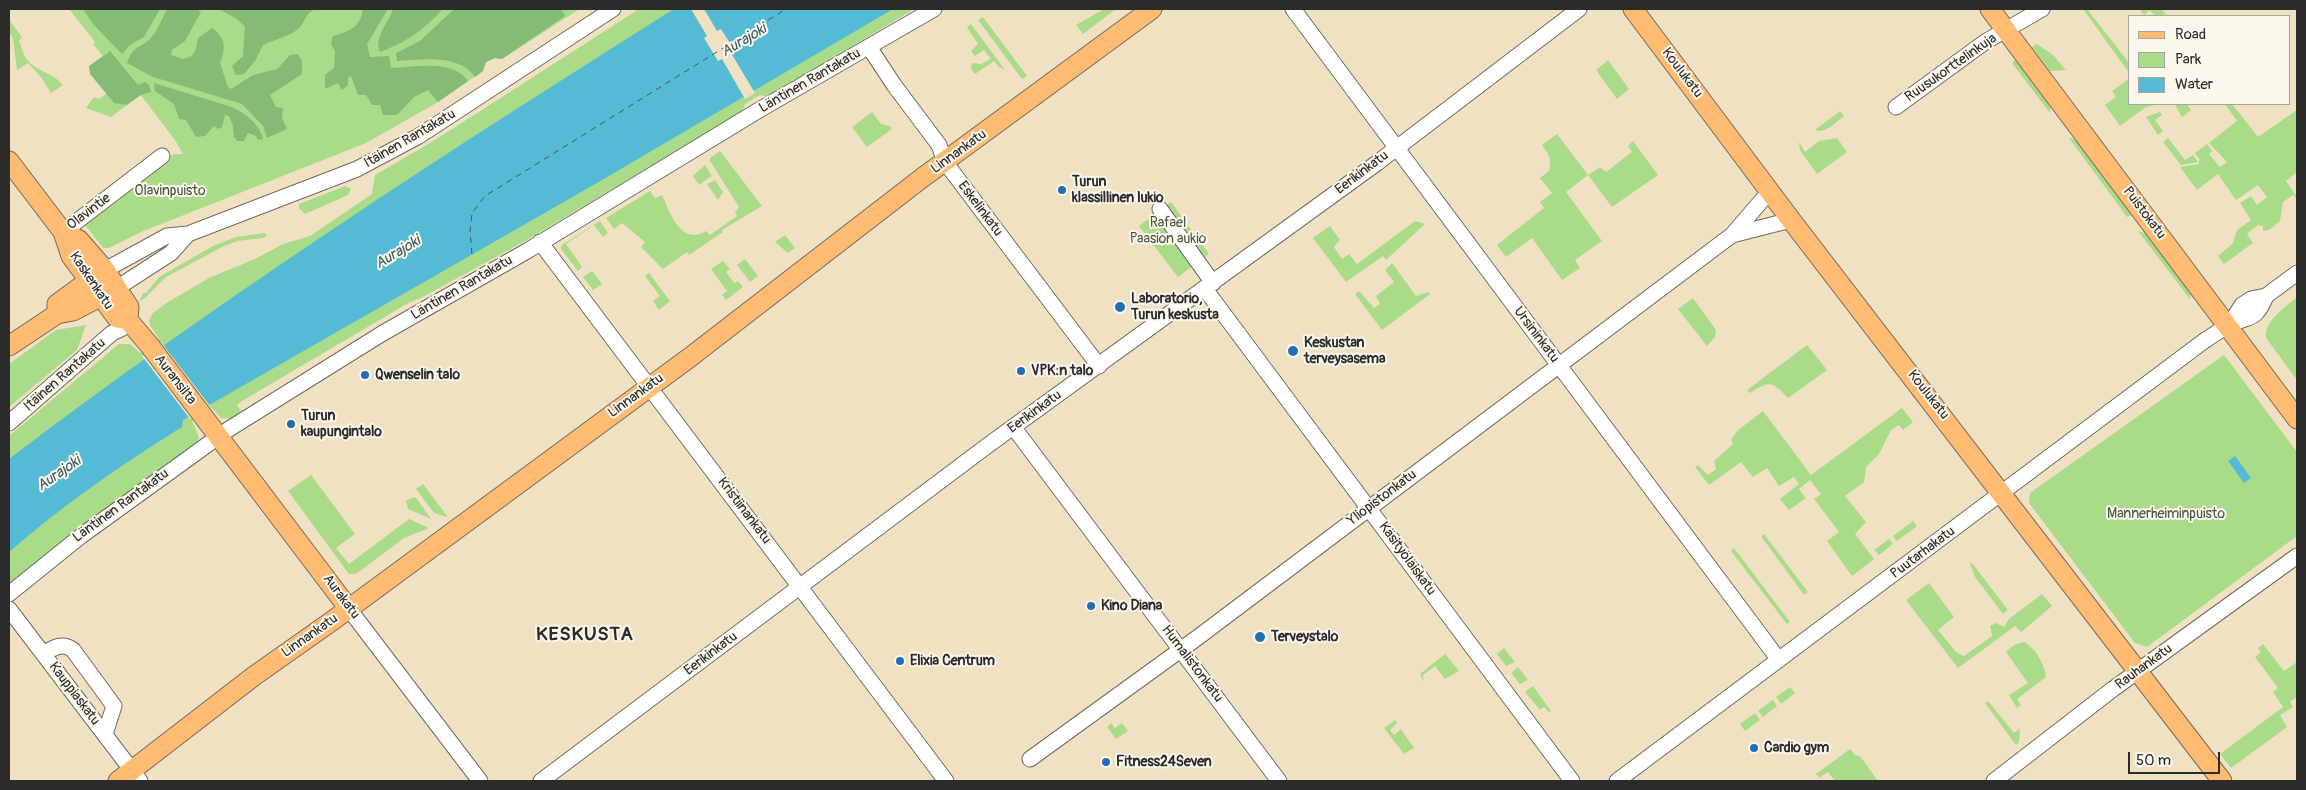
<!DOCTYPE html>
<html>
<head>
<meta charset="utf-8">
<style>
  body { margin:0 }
  #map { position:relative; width:2306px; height:790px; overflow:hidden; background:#f1e1c3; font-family:Pangolin,sans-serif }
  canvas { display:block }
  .frame { position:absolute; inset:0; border:10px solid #2b2b2b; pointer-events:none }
  .legend { position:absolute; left:2128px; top:15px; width:162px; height:90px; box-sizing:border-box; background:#fbf7ec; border:1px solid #a8a59f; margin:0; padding:6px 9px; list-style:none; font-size:15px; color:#2b2b2b }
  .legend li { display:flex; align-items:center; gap:10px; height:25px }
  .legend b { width:25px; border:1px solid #a8a59f }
  .scale { position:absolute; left:2128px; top:752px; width:92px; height:22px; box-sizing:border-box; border:2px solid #2b2b2b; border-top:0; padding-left:6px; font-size:15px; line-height:18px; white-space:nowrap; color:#2b2b2b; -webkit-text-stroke:4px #fbf7ec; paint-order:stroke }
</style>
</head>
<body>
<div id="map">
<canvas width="2306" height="790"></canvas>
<div class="frame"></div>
<ul class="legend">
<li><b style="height:6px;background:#ffbb71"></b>Road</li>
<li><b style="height:14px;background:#a9db89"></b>Park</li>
<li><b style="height:14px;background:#55bbd4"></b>Water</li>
</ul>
<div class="scale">50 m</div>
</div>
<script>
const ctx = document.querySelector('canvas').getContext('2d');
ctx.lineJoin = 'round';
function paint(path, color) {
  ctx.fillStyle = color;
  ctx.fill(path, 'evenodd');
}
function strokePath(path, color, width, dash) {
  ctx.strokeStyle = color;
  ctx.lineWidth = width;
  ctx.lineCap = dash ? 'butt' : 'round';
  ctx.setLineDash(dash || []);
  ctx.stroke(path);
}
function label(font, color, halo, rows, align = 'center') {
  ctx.font = font + ' Pangolin,sans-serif';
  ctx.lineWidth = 4;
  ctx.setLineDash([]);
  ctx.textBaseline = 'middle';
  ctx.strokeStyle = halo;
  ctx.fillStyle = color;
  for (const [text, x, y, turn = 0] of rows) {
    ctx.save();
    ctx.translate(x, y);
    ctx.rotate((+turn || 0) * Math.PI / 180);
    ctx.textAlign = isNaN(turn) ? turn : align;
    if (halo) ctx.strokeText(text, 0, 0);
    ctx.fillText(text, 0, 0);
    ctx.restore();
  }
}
const green = new Path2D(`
  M69,9H577L578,10L502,59L495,58L486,62L483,71L438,102L366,143L141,232L109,248H103L83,222L174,154H183L175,140L108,52L103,56L93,44L95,42Z
  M639,9H914L768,97L760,95L745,104L742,112L525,241L421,298L410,302L242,401L237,405L242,413L231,419L221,418L210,406L192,420L199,438L196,443L189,448L190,451L9,587V436L119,344H130L140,353L159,339L150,325L149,320L153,313L168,302L209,278L255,259L283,244L310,236L372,194L375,175L435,140Z
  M1104,9H1116L1083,34L1076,25Z
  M2083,9H2087L2130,64V74Z
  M2139,9H2162L2166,14L2155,16L2150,10L2144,15Z
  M983,17L1027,76L1022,79L978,20Z
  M9,20L22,37L19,41C22,47 23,55 27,60C36,71 55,74 63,85L51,93L41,77L28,63L17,70L13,39L9,31Z
  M971,24L1005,70L999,67L994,61L975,74L971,69L972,63L981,64L991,59L984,50L975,56L971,51L978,44L967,27Z
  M2037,44L2053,55L2066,70L2050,71L2032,47Z
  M2016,59L2051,107L2050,113L2012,63Z
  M1608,60L1629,89L1617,99L1596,70Z
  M2130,78V104H2160L2146,107L2120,126L2105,105L2116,97L2112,91Z
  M107,93L115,103L127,105L111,117L86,108L94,97L99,99Z
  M2187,104L2191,110L2182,117L2175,105Z
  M2225,104H2232L2258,137L2297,110V172L2286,181L2297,197L2296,198L2293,195L2283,202L2280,221L2269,230L2263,231V226L2258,225L2247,234L2253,243L2224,264L2218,256L2233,243L2237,230L2251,220L2240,203L2251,196L2257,205L2267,197L2258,185L2236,200L2218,174L2197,190L2180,167L2199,164V162L2181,165L2163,142L2168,138L2185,160L2193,155L2198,162L2200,160L2195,153L2207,144L2212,151L2209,154L2220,167L2227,162L2209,143L2237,121Z
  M1840,111L1844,116C1835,123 1826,134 1815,130Z
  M872,112L881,124L890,126L892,129L867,147L852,127Z
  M2160,112L2162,115L2155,120L2163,131L2158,135L2146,117Z
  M1557,134L1588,175L1600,167L1606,172L1632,152L1628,146L1633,141L1658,175L1612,207L1588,175L1566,192L1602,241L1575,260L1580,268L1562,280L1532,238L1506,257L1497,245L1544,208L1540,202L1552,193L1540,178L1549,171C1552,159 1549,155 1542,145Z
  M1837,138L1847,152L1817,174L1800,150L1799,142L1805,152L1819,141Z
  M2069,138L2076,139L2132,215L2127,217Z
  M720,151L762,206L722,230L723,232L689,255L687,252L663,269L641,247L645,242L622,223L614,229L606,218L650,191L655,198L662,195C670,213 681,246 706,231L710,235L737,216L735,212L739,207L710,161V158Z
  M705,165L712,176L699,185L693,176Z
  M715,180L723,192L718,200L707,184Z
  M345,186L351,189L348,195L305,214L299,208V204Z
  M1171,202L1209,254L1178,277L1139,226Z
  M600,221L608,233L603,237L594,225L566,244L582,267L578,271L561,249L562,245Z
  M1415,221L1425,224L1386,260L1383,256L1346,282L1313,238L1330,226L1340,240L1334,247L1342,259L1349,254L1357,264Z
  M2138,231L2147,234L2191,293L2190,299Z
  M265,233L267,236L263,238L237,241L222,247L166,277L145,298L139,302L143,293H146L159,277L213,246L236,237Z
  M785,235L795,248L788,253L775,242Z
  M745,259L758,276L750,282L737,265Z
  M723,261L730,269L726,272L734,283L738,281L743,287L726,300L722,295L727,291L711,269Z
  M1392,263L1416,296L1428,292L1430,294L1382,330L1355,294L1359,291L1374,308L1380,304L1376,296L1394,282L1385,270Z
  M592,271L602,284L593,290L583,277Z
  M649,273L670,301L659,310L653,301L660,296L645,276Z
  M2297,297V380L2266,338C2264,320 2285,308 2297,297Z
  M1693,298L1716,330L1715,337L1707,346L1678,309Z
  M86,325L77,350L9,407V364L56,330Z
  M1807,345L1827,370L1788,398C1772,381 1770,380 1750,393L1747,390Z
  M2224,355L2297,452V536L2147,647L2135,643L2029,503L2030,493Z
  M1902,408L1913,422L1903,430L1899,425L1891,430L1879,454L1866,467L1864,482L1845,496L1866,522L1855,534L1874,559L1852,576L1827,541L1839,532L1814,499L1821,494L1810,480L1799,489L1806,498L1789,510L1780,499L1799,484L1794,477L1779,486L1767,468L1753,477L1741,462L1709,485L1695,467L1698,465L1708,475L1716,469L1714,461L1733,444L1731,440L1737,431L1763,411L1811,475Z
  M311,475L355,534L336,548L349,564L409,519L429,528L404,538L356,574H349L288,491Z
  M423,484L447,516V517L434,513L416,489Z
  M414,497L417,499L431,519L408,509L406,501Z
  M1913,521L1917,526L1897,541L1893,536Z
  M1764,534L1808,592L1804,595L1761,536Z
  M1889,539L1893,544L1879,555L1874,550Z
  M1734,548L1790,622L1787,624L1731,551Z
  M1972,563L2008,610L2003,614L1975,577L1970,564Z
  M1929,583L1954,617L1938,630L1956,652L1964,656L1992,636L1990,626L1996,623L2004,627L2009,619L2042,594L2052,606L2021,632L2015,626L1958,668L1906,600Z
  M2024,642C2035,647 2045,665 2046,677L2017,699L2021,705L2017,708L2009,695L2028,683L2006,652L2014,645Z
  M2263,644L2284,671L2297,662V697L2290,702L2293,707L2280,715L2287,727L2231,768L2220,754L2283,707L2273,692L2278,688L2255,657L2261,652L2258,648Z
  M1504,648L1515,662L1506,666L1497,654Z
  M1445,654L1459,671L1445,679L1435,666L1423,675L1424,682L1420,674Z
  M1518,667L1528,680L1520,684L1511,673Z
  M1533,686L1551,711L1549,712L1544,707L1540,710L1525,692Z
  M1790,687L1795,693L1781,704L1776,697Z
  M1773,700L1777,706L1763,717L1758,711Z
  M1988,701L2014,733L2020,728L2019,742L2016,745L1985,703Z
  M1755,713L1760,720L1745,731L1740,724Z
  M1395,720L1397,723L1390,730L1394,735L1401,729L1414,748L1404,754L1384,728Z
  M1111,723L1115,728L1122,723L1128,731L1116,739L1107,727Z
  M1850,749L1855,755L1860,756L1878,781H1835L1828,772L1819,778L1816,774Z`);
const forest = new Path2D(`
  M83,9H160L144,37L130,45L122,54L93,24Z
  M167,9H197L201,12L185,41L172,50L171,55L183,59L192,56L196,49L198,38L212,28C226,38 226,48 220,63L228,87L231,89L253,75L277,69L290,55L298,54L302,61V74L270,95L276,107L283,108L282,118L287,129L267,138L263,126L242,104L153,77L127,63C134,42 144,49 154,34C159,27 163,17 167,9Z
  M219,9H315C304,15 307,19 300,27C292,36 273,40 263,45L255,61L244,74L236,75L232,66L243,56L245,27L237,19Z
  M363,9H388L367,44L370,57L389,56L391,68C415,67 453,59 468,81L438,102L428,90L414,97L397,115H383L380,105H372L366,95H358L351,76L348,78V85L342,90L338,83L325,89V75L334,68L335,51L331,44L333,36C350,31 360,28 363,9Z
  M393,9H443C423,30 409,41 380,52C373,38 389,22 393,9Z
  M454,9H561L565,16L502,59L495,58L486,62L483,71L475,77C458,53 422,60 397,61L396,53L420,41Z
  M110,51L138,85L145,82L149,85L151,92L141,95L127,105L114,103L90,74L89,66Z
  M154,83L232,107C246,114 259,123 263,139L258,140L256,136L248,133L244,141H237L234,137L233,126L229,116L225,115L222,127L218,129L214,126L205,136L196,137L186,120L179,119L174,104L155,91Z`);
const water = new Path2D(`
  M674,9H893L597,183L183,420L182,427C121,465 63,505 9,552V459C222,297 447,152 674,9Z
  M2235,456L2251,478L2244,483L2228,461Z`);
const pier = new Path2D(`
  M691,9H704L717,31L721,29L735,51L731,53L755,93L745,99L722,59L718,61L704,38L707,36Z
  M161,342L210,406L190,419L142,356Z`);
const ferry = new Path2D(`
  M472,254L470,231L472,213L485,196L786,9`);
const minor = new Path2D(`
  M1293,9L1779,660
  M869,47L894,85L939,145L945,162L1099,366
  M1896,107L1985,42L2042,9
  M1160,209L1213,283
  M63,232L162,156
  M1732,235L1791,220
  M540,242L946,781
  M105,270L167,236L188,234L357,169L419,136L613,9
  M117,288L171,253L188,234
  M1205,289L1572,781
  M2229,325L2242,305L2251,299L2266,296L2297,273
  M9,423L112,333L121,329
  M1014,428L1279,781
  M9,594L81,536L229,429L383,333L527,251L759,110L934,9
  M9,609L140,781
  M349,609L480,781
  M44,654C54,647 63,642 73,650L114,706L105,734
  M1030,759L1197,638L1732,235L1770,191
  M541,781L991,443L1377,163L1579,9
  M1617,781L2204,341C2212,336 2220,330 2228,326C2250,314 2255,323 2266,296
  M1994,781L2113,689L2297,556`);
const major = new Path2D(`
  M1633,9L1791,220L2222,781
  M1990,9L2297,419
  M9,161L63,232L71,256L114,314L117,318L128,320L150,346L349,609
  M63,232L79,240L105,270L129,307L128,320
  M57,314V304L98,274
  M9,346L57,314L73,311L117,288
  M118,781L254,676L332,621L689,358L922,178L1152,9`);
const markers = [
  [1062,190,5,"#1f6fb2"],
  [1120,307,6,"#1f6fb2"],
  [1293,351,6,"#1f6fb2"],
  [1021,371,5,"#1f6fb2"],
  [365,375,5,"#1f6fb2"],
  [291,424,5,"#1f6fb2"],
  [1091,606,5,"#1f6fb2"],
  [1260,637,6,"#1f6fb2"],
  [900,661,5,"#1f6fb2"],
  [1754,748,5,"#1f6fb2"],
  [1106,762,5,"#1f6fb2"]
];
const streetNames = [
  ["Ruusukorttelinkuja",1951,68,-35],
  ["Koulukatu",1682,73,53],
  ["Läntinen Rantakatu",810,81,-30],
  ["Itäinen Rantakatu",410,139,-30],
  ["Linnankatu",959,152,-36],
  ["Eerikinkatu",1362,173,-37],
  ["Eskelinkatu",980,209,53],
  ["Olavintie",89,212,-37],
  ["Puistokatu",2144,213,53],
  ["Kaskenkatu",91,281,56],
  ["Läntinen Rantakatu",462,288,-30],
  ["Ursininkatu",1536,335,53],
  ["Itäinen Rantakatu",65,375,-41],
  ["Auransilta",175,380,52],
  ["Koulukatu",1928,395,52],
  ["Linnankatu",636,396,-36],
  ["Eerikinkatu",1035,412,-36],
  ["Yliopistonkatu",1382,498,-37],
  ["Läntinen Rantakatu",121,506,-36],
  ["Kristiinankatu",744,511,53],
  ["Puutarhakatu",1923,553,-37],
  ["Käsityöläiskatu",1407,559,54],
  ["Aurakatu",341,597,53],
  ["Linnankatu",310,636,-35],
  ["Eerikinkatu",711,654,-37],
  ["Humalistonkatu",1192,664,53],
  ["Rauhankatu",2144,667,-36],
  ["Kauppiaskatu",74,694,53]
];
const poiNames = [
  ["Turun",1072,182],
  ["klassillinen lukio",1072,198],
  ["Laboratorio,",1131,299],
  ["Turun keskusta",1131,315],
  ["Keskustan",1304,343],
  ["terveysasema",1304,359],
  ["VPK:n talo",1031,371],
  ["Qwenselin talo",375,375],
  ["Turun",301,416],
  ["kaupungintalo",301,432],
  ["Kino Diana",1101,606],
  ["Terveystalo",1271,637],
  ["Elixia Centrum",910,661],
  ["Cardio gym",1764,748],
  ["Fitness24Seven",1116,762]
];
const parkNames = [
  ["Olavinpuisto",170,191],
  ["Rafael",1168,223],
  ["Paasion aukio",1168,239],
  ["Mannerheiminpuisto",2166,514]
];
const waterNames = [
  ["Aurajoki",744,41,-31],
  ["Aurajoki",398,253,-31],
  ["Aurajoki",59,474,-35]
];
const districtNames = [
  ["KESKUSTA",585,635]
];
paint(green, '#a9db89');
paint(forest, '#86bb75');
paint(water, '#55bbd4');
paint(pier, '#f1e1c3');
strokePath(ferry, '#3a5d66', 1, [6, 5]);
strokePath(minor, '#706b60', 17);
strokePath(major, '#706b60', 21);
strokePath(minor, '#fff', 15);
strokePath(major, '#ffbb71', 19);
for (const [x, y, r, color] of markers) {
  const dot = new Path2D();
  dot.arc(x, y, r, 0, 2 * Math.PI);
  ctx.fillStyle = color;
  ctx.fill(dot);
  strokePath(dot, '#fbf7ec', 2);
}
label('14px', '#2b2b2b', '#fbf7ec', streetNames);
label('bold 14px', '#2b2b2b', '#fbf7ec', poiNames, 'left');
label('14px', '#4a5742', '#fbf7ec', parkNames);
label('italic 15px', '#3a5d66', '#fbf7ec', waterNames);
ctx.letterSpacing = '1px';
label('bold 19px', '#2b2b2b', '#fbf7ec', districtNames);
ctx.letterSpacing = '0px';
</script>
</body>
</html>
